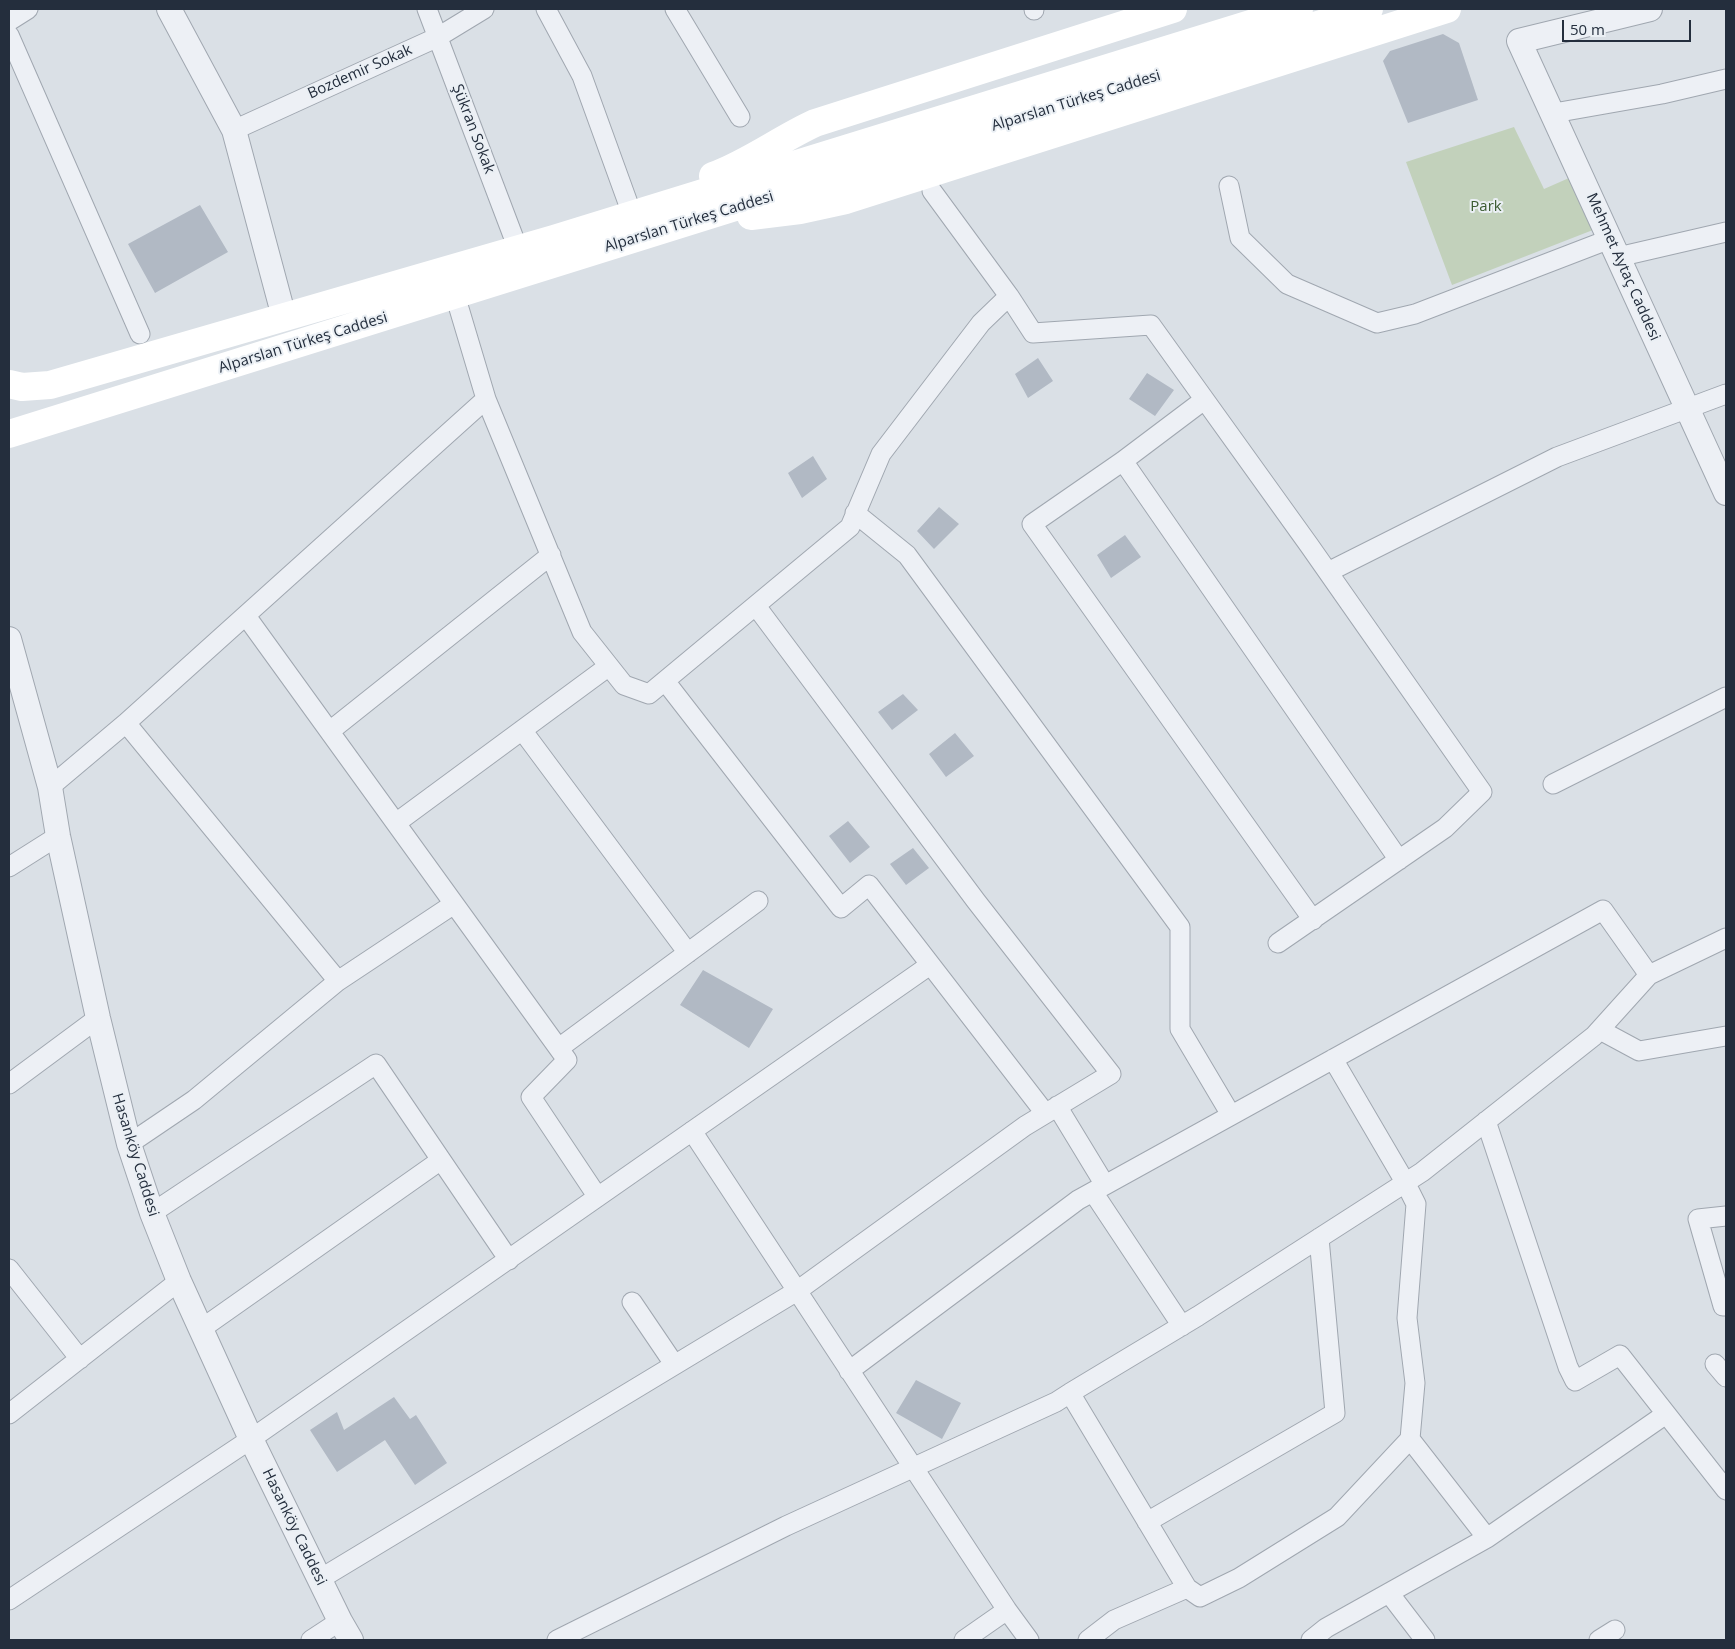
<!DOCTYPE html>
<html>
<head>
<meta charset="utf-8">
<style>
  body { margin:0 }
  #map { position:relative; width:1735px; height:1649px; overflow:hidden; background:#dae0e6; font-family:"Open Sans",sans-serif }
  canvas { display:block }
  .frame { position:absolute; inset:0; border:10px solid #242e3d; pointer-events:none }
  .scale { position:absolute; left:1562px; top:20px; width:129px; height:22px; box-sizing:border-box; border:2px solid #242e3d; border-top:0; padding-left:6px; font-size:15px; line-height:18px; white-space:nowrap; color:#242e3d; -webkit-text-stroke:4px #eaeff4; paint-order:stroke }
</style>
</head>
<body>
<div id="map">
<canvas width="1735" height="1649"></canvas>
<div class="frame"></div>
<div class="scale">50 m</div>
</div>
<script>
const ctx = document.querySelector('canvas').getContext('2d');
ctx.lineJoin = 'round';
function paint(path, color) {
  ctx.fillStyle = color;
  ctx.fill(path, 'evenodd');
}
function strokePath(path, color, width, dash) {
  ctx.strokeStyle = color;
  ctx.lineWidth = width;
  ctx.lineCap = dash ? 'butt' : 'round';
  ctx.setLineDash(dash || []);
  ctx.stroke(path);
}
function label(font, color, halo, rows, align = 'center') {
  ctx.font = font + ' "Open Sans",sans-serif';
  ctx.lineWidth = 4;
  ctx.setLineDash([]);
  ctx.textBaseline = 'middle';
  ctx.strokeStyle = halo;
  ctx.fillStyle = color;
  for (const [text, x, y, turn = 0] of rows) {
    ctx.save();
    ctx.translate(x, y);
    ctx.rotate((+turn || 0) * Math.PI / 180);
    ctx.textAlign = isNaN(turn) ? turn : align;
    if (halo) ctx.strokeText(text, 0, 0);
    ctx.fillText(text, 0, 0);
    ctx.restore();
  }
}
const green = new Path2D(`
  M1514,127L1544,189L1569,178L1598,228L1452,285L1406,162Z`);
const building = new Path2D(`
  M1443,34L1459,43L1478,100L1408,123L1383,61L1390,51Z
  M200,205L228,252L155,293L128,244Z
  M1038,358L1053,381L1028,398L1015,374Z
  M1147,373L1174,390L1155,416L1129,399Z
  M813,456L827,479L802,498L788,473Z
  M939,507L959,524L934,549L917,531Z
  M1125,535L1141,557L1111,578L1097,555Z
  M903,694L918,710L892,730L878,712Z
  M955,733L974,756L946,777L929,754Z
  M848,821L870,847L850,863L829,836Z
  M913,848L929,868L906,885L890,864Z
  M703,970L773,1009L749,1048L680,1005Z
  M916,1380L961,1403L942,1439L896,1413Z
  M394,1397L410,1419L416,1415L447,1463L415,1485L385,1440L337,1472L310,1430L337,1412L344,1430Z`);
const minor = new Path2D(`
  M427,9L518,249
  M546,9L582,76L628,203
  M675,9L740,117
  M1034,9V10
  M9,21L28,9
  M9,35L140,334
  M1554,113L1662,94L1726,79
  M234,130L438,37L484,9
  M1229,186L1240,238L1287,284L1377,323L1415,314L1610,239
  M1618,257L1726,232
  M455,295L486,399L582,632L624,685L649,694L850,527L881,454L981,323L1009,296L932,191
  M1009,296L1033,333L1151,325L1309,545L1482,792L1445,828L1278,943
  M1204,400L1123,461L1032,524L1313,920
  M1123,461L1399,860
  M855,513L907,555L1180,927V1029L1231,1115
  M1328,572L1557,457L1726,394
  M246,616L567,1060L531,1097L597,1196
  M665,681L841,908L869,885L1045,1113
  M126,723L338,981
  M522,730L688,953
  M330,731L551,555
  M1553,784L1726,697
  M50,787L126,723L486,399
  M396,823L609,666
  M9,867L58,836
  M1600,1030L1639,1051L1726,1036
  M559,1048L758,901
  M9,1084L98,1018
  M1057,1106L1105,1185
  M1486,1121L1568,1367L1575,1381L1620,1355L1726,1490
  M692,1131L1007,1610L1029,1640
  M129,1144L194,1100L338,981L454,904
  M1093,1192L1182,1326
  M152,1213L376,1064L509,1260
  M1726,1216L1698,1219L1723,1306H1726
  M9,1269L80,1359
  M632,1302L674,1364
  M201,1329L441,1160
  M1715,1364L1726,1377
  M849,1371L1078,1200L1603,910L1649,975
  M1070,1393L1187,1588L1114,1620L1088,1640
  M9,1414L179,1281
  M1410,1439L1487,1538
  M1147,1522L1335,1413L1319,1238
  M320,1579L797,1291L1025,1126L1111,1074L976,901L756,606
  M1187,1588L1200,1597L1239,1578L1337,1517L1410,1439L1415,1383L1407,1318L1416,1204L1405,1182L1333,1059
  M1389,1593L1425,1640
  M9,1600L251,1439L930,965
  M311,1640L340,1621
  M557,1640L786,1526L1056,1402L1070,1393L1198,1316L1422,1172L1594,1036L1649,975L1726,938
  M964,1640L1007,1610
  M1311,1640L1326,1628L1487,1538L1666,1414
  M1599,1640L1615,1630`);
const tertiary = new Path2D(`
  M169,9L234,130L284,317
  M1650,9L1519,41L1726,493
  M9,639L50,787L58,836L98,1018L129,1144L152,1213L179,1281L251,1439L340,1621L351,1640`);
const secondary = new Path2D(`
  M713,176C749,163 780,139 815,123L1173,9
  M751,216L800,210L846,200L1447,9
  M9,384L22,387L50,385L554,239L1299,9
  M9,434L1369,9`);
const streetNames = [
  ["Bozdemir Sokak",360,72,-24],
  ["Alparslan Türkeş Caddesi",1076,101,-17],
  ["Şükran Sokak",473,129,69],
  ["Alparslan Türkeş Caddesi",689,222,-17],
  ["Mehmet Aytaç Caddesi",1623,267,66],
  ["Alparslan Türkeş Caddesi",303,343,-17],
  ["Hasanköy Caddesi",135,1155,73],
  ["Hasanköy Caddesi",294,1527,64]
];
const parkNames = [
  ["Park",1486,207]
];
paint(green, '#c2d1bb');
paint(building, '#b1b9c4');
strokePath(minor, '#a0a7b0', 21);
strokePath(tertiary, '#a0a7b0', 26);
strokePath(minor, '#edf0f5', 19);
strokePath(tertiary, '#edf0f5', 24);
strokePath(secondary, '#fff', 28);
label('15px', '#242e3d', '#eaeff4', streetNames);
label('15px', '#3a5a30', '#eaeff4', parkNames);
</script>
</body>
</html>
